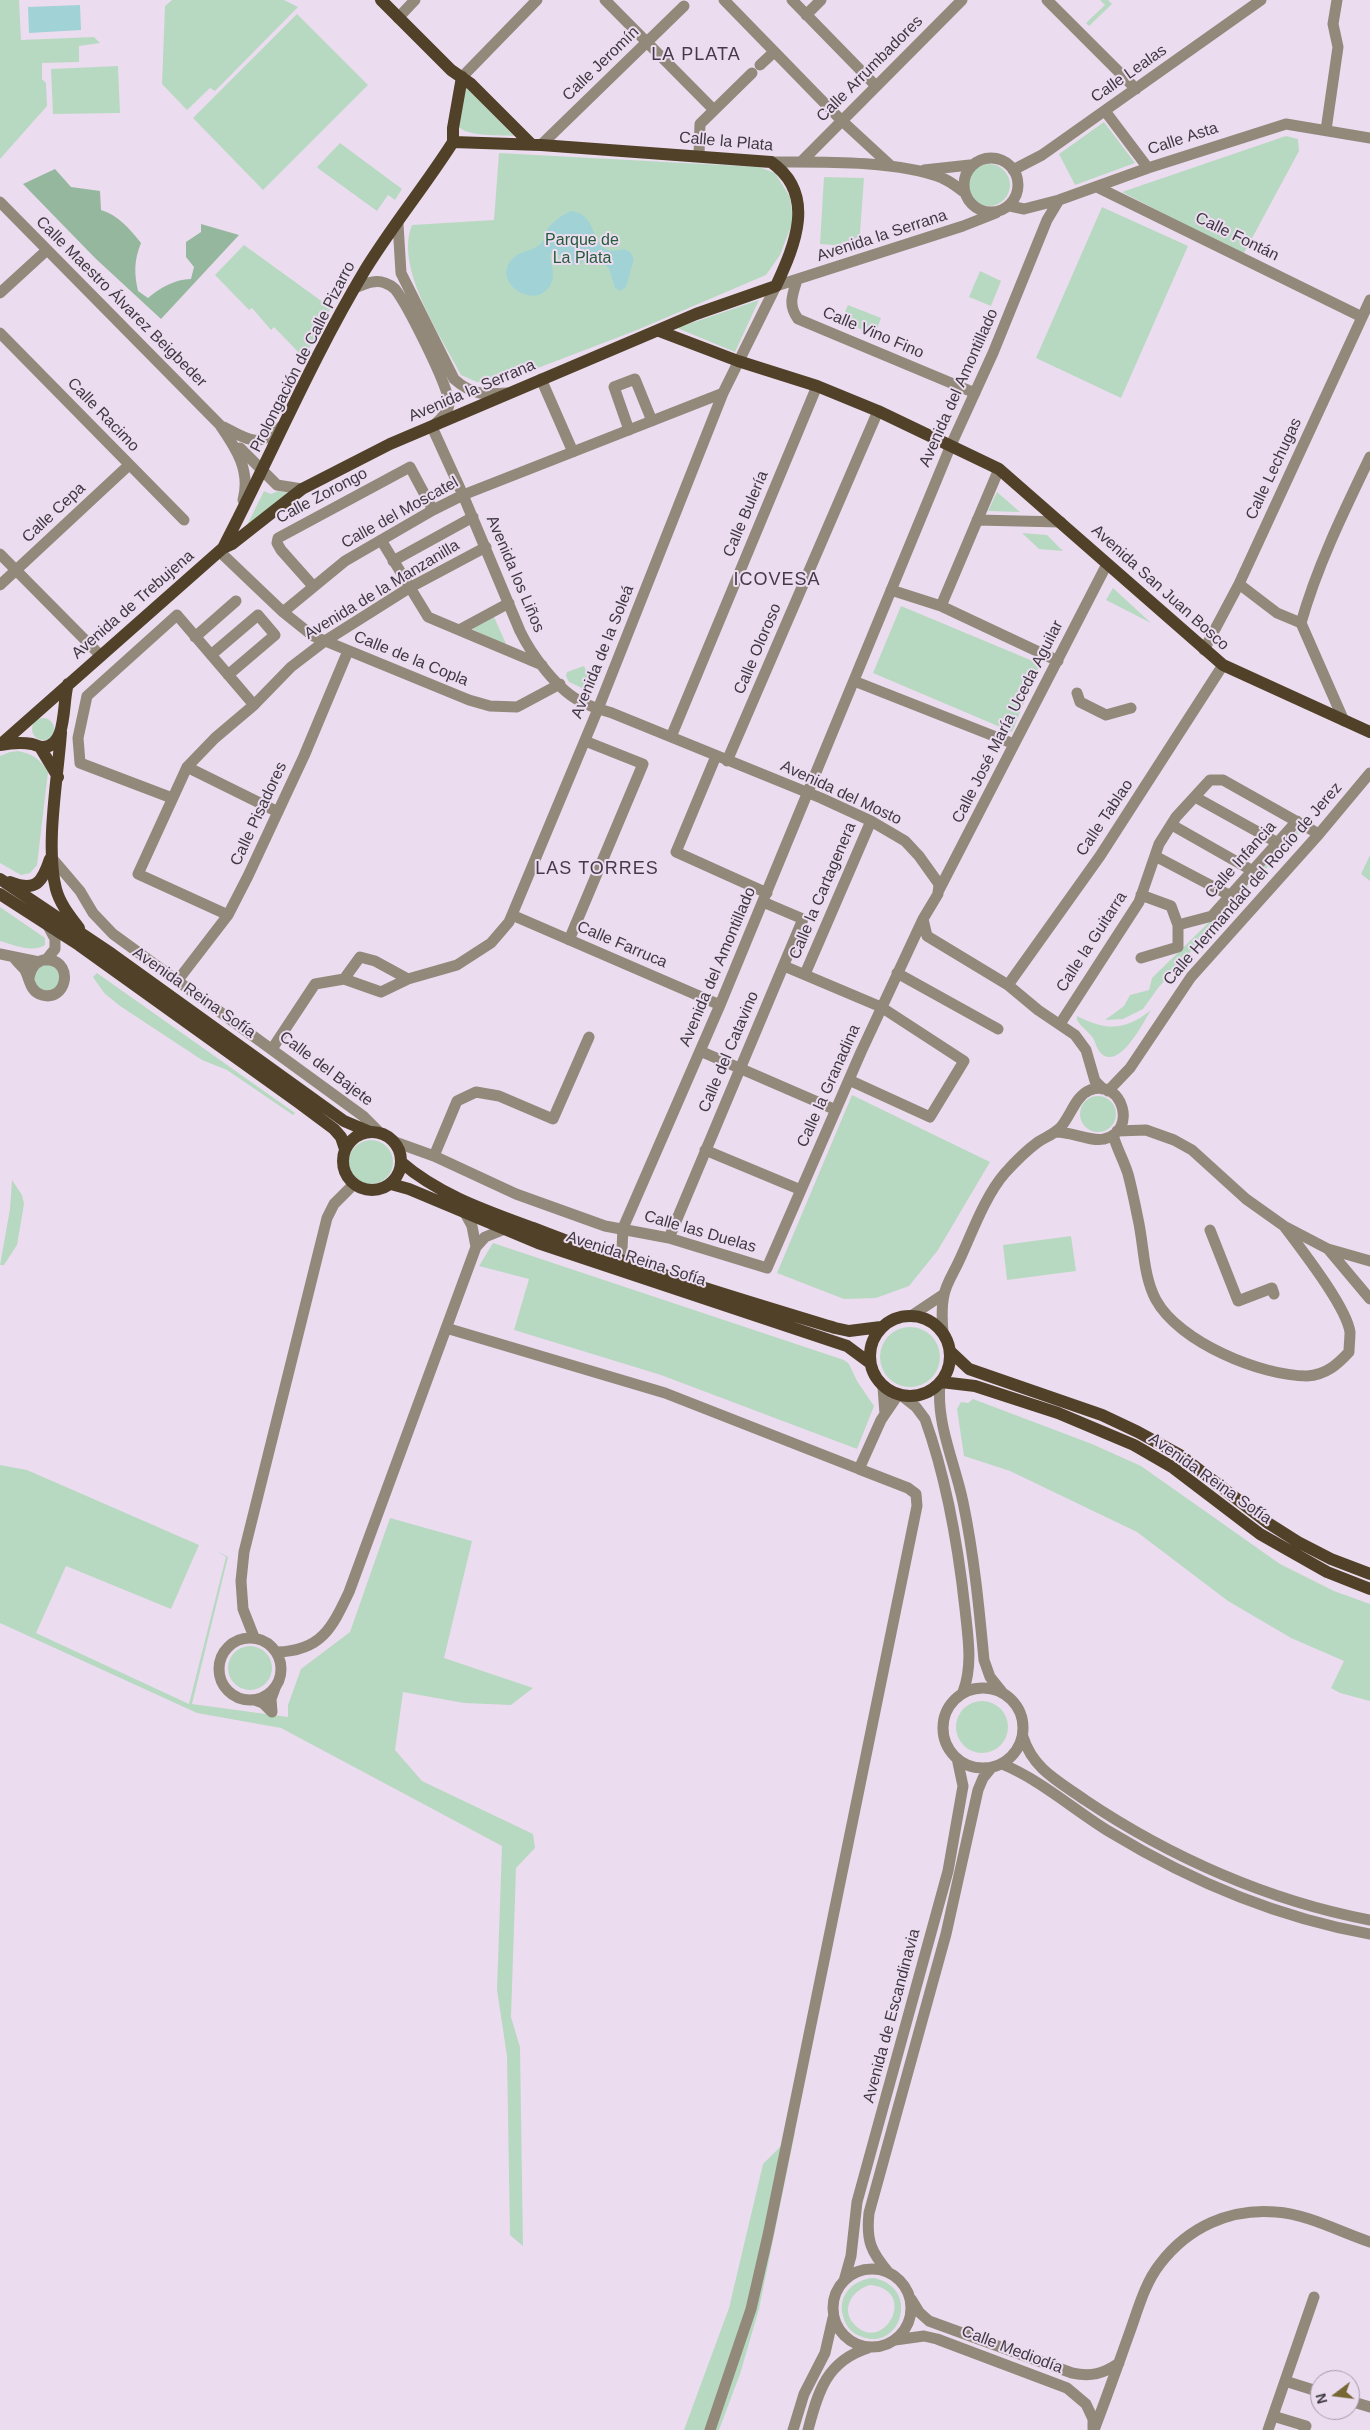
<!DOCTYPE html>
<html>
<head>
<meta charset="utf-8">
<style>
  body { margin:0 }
  #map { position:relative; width:1370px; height:2430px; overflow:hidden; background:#ecdcf0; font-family:Arial,sans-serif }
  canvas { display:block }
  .north { position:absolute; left:1310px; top:2370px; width:50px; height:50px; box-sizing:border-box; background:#ecdcf0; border:1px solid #a79baa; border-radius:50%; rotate:255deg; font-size:14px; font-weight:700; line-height:20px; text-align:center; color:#3f3941 }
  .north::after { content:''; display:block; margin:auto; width:18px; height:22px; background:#756835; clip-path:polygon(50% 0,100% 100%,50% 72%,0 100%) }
</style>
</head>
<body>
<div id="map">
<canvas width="1370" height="2430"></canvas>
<div class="north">N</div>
</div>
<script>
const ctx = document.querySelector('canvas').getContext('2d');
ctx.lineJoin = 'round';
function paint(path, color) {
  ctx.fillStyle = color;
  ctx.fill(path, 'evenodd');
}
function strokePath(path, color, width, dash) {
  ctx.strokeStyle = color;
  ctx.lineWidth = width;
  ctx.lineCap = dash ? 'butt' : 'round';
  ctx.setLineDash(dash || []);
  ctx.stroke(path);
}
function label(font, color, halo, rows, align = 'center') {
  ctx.font = font + ' Arial,sans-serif';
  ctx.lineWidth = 4;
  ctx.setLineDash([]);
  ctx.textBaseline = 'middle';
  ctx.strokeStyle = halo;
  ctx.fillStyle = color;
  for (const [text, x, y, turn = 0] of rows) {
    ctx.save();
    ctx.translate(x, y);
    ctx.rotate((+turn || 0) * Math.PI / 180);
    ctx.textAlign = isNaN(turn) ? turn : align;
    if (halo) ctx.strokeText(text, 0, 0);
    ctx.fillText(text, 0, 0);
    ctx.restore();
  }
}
const green = new Path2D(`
  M0,0H19L21,40L94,37L100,43L79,46V62L42,63V79L46,83L47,106L0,159Z
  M172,0H284L298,7L215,91L210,88L187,110L162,84L165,6Z
  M1100,0H1108L1112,4L1089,26L1086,23L1105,5Z
  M297,14L368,85L263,190L193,118Z
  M118,66L120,113L53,114L51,69Z
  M466,87L514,136C501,135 466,137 458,126Z
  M1104,122L1135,163L1075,185L1059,154Z
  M1286,136L1298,139L1299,151L1243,255L1122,192Z
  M340,143L402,189L395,200L388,195L377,211L319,169L317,167Z
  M499,153L759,167L775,173L790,197L793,221L780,255L766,275L637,330L496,384L477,382L461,375C441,336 394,267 412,225L494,220Z
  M968 185a21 21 0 1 1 42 0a21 21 0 1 1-42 0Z
  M824,177L864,178L859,247L820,244Z
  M1102,207L1188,246L1121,398L1036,358Z
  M244,245L331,308L304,358L274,327L271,330L252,308L249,310L215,275Z
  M980,271L1001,281L991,306L969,297Z
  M759,300L735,352L677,328Z
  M848,305L881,318L875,335L841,321Z
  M264,491L271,494L278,491L294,494L245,529Z
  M997,492L1020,512L988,511Z
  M1022,533L1047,535L1063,551L1039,549Z
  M1113,588L1151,623L1106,600Z
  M901,606L1040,664L1012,732L873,673Z
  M494,617L507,646L472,629Z
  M584,666L591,680L582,688L569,682L566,676L567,672Z
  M32 729a11 11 0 1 1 22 0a11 11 0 1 1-22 0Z
  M18,751C33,754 40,759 48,772L37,865L30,873L21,875L0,863V756L10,752Z
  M1299,828V833L1260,875L1258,873Z
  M1370,855V881L1361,874Z
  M1247,885L1249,887L1158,988L1143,1009L1123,1019L1105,1020L1124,1006L1130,995L1149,990L1152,978Z
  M0,907L45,938V945C33,953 13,945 0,941Z
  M34 978a13 13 0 1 1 26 0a13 13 0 1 1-26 0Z
  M97,973L295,1113L293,1115L227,1070L202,1060L120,1006L104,993L93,977Z
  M1151,1010C1143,1023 1121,1067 1103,1055C1097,1051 1096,1043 1093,1038C1088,1031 1081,1027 1077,1020V1016C1106,1031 1125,1031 1151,1010Z
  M852,1095L990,1162L938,1250L909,1286L876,1298L844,1299L777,1273Z
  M1080 1114a18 18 0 1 1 36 0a18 18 0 1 1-36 0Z
  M349 1162a22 22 0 1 1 44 0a22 22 0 1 1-44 0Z
  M12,1180L22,1195L24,1204L17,1245L4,1265H0L10,1209Z
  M1071,1236L1076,1271L1007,1280L1003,1245Z
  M493,1243L844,1360L849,1364L857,1381L874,1406L857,1449L661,1375L514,1330L529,1279L479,1266Z
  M880 1357a30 30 0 1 1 60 0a30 30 0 1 1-60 0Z
  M973,1399L1092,1444L1141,1466L1280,1564L1334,1591L1370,1604V1701L1340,1693L1331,1688L1344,1661L1291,1638L1228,1601L1137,1532L1010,1471L964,1456L957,1409L961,1402L968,1403Z
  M0,1465L27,1470L199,1545L171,1609L66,1566L36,1633L189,1704L226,1557L217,1551L228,1557L192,1704L288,1717V1705L301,1669L350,1632L390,1518L472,1541L444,1658L533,1688L511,1705L464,1703L403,1692L395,1750L422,1781L533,1834L535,1848L516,1868L511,2017L520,2047L523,2246L510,2235L507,2056L497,1990L502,1846L281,1728L197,1713L0,1623Z
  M228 1668a22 22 0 1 1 44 0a22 22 0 1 1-44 0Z
  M956 1727a26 26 0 1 1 52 0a26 26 0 1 1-52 0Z
  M795,2132L759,2309L740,2374L719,2430H684L729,2308L763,2164Z
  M874,2278C922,2288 900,2354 860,2336C851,2333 845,2325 843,2316C837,2295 854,2279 874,2278ZM870,2285C920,2290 883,2356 854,2324C840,2308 853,2290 870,2285Z`);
const forest = new Path2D(`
  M55,169L71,187L100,191L101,210C118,215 130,229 141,243C134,260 134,273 138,291L148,298C160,288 175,279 191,279L194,267L186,257V242L201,232V224L239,235L161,319L95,258L23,184Z`);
const water = new Path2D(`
  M80,5L81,30L29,33L28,7Z
  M571,211C603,214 586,260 624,249L630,252L634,259L626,287L620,291L615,288L609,269L595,253H588L581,263L575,266L554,251L550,254C550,263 555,272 552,281C540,315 488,283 513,258C521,250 533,251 541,244C544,240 545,234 547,230C553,221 562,215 571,211Z`);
const minor = new Path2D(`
  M605,0L714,110
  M724,0L840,119L891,166
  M792,0L876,86
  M1047,0L1136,89
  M806,15L821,0
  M398,18L415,0
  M760,65L774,52
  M462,77L537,0
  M1105,111L1148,168
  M1326,130L1338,47L1333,24L1337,0
  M541,145L684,6
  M699,155L700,124L752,73
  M964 185a27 27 0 1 1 54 0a27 27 0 1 1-54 0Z
  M771,162C818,162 898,160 942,178C950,181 957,187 964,192
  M801,162L962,0
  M924,170L970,165
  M1013,170L1042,155L1261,0
  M1097,187L1362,317
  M0,202L220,425C236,448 251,471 243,500
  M1010,206L1024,209L1059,200L1148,168L1286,124L1370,138
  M398,224L401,273L454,379C472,395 485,395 507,393
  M797,280C792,296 788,305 798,319L975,393
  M355,288C365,284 375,279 385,283C388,284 393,287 395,289C407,304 448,385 449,403C449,413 438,421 432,427L463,495L520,631C531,654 558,691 582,702C591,707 602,710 612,713L821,798L871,821L905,841L919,856L939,884L938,894L923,919L927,936L1008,985L1038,1010L1075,1035L1086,1050L1095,1081L1103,1089
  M0,293L47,250
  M0,333L184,520
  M541,379L573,452
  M224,427C248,440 259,449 282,426
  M629,430L614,387L635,379L652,421
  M240,448L277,485L302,489
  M977,520L1061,522
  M381,540L428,617L542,665
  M219,551L283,612L313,636L469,700L490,706L517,707L560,684
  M0,554L101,656
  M393,561L473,517
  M1239,584L1277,613L1301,623C1317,566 1344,511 1370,457
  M0,585L129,465
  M313,586L281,550L277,543L278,538L410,467L433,510
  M891,590L941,606L1058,661
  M941,606L999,469
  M283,612L345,561L433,510L463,495L723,393
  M1301,623L1344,721
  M459,630L509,603
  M195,637L236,601
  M1204,650L1239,584L1370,300
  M211,655L258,615L275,635L228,675
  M854,681L1014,744
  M1077,693L1080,702L1106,715L1131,708
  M671,737L817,386
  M716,756L676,852L767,893
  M727,761L878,411
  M187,767L278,812
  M1195,797L1278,843
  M172,798L80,763L78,738L87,696L177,615L254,705
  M1172,825L1253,871
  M1155,856L1231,896
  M51,857L80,891L93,913L113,934L363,1116L380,1133
  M938,892L1107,564
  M1141,895L1171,906L1178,925V947L1141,958
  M228,915L138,874L187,767L215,738L254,705L291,667L325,641L409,588L486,547
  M512,915L720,1005
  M1178,925L1212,916L1297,821
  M569,940L643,764L585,741
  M0,954L39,962
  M15,959C18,963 22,966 25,970C30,980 30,992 42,995C66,1002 74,964 50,960C38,958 31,967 29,978
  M46,960L55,949V939L47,924
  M784,966L881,1007L964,1061L930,1117L849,1080
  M897,973L998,1029
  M805,974L871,821
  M344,979L381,992L408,979L457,965L491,943L509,922L598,709L723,393L776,286L963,226L996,213
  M178,980L228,915L248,876L304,756L348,651
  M1008,985L1100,856L1223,665
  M1060,1024L1139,902L1159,844L1176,817L1210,780H1223L1319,834
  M272,1049L315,984L344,979L360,957L375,961L408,979
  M700,1051L836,1110
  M1108,1091L1130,1068L1191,977L1319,834L1370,773
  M1117,1131L1146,1130L1174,1140L1192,1150L1246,1199L1284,1226L1328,1249L1370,1261
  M1113,1135C1117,1149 1124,1161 1128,1174C1132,1189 1135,1204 1138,1219C1144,1245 1143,1276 1156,1300C1179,1342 1261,1376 1307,1376C1326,1375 1338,1364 1349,1352C1349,1346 1350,1339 1350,1332C1346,1306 1301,1249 1284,1226
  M395,1142L434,1156L516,1194L605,1226L669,1238L767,1268L861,1052L923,919
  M705,1150L801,1190
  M434,1156L457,1101L476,1092L499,1096L553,1119L589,1037
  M465,1213L472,1226L476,1247
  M1210,1230L1238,1301L1272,1288L1274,1294
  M669,1238L803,919L763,902
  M1328,1249L1370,1299
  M632,1264L622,1249L623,1228L720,1005L951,445L993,353L1047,220L1059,200
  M911,1316L944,1294
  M446,1328L665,1393L859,1469
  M943,1333C942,1321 941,1308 944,1295C946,1284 954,1272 959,1261C972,1233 985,1196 1005,1173C1014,1163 1027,1150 1038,1142C1046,1137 1054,1134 1060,1128C1071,1116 1075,1096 1090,1090C1123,1078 1138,1132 1104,1139C1091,1142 1072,1132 1056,1132
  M940,1384C936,1424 955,1463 963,1502C974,1555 979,1607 984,1660L990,1677L1002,1692
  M883,1387L885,1414
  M902,1396L916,1407L925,1419C947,1480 958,1545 965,1609C968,1637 973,1666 963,1692
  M254,1637L243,1609L241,1581L244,1552L327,1218L334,1204L354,1184
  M219 1669a31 31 0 1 1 62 0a31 31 0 1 1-62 0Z
  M277,1652C321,1651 332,1628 349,1592L476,1247L485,1237L505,1229
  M943 1728a40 40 0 1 1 80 0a40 40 0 1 1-80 0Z
  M255,1700L263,1703L272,1712L271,1699L275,1688
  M1023,1737C1033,1769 1058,1781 1085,1800C1170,1857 1269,1901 1370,1920
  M1002,1764C1041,1780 1074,1810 1110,1832C1189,1880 1279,1918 1370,1934
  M833 2308a39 39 0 1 1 78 0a39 39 0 1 1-78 0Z
  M889,2273C871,2252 866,2241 869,2213L946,1934L978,1790L983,1778L992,1767
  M844,2281L851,2256L857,2202L948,1871L963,1786L957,1758
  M911,2299L919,2312L929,2321L1072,2373C1091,2377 1103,2374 1119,2363
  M895,2340L924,2336L937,2339L1067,2388L1086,2404L1093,2419V2429
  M1285,2381L1320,2392
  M1350,2401L1370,2407
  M1273,2416L1306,2426L1304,2430
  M710,2430L751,2309L768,2235L917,1506L916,1494L908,1488L859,1469L881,1420L898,1395
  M793,2430L804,2394L825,2353L833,2318
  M808,2430C818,2391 827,2361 868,2348
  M1094,2430C1106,2399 1117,2368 1128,2337C1137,2313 1144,2284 1160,2264C1188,2227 1230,2208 1276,2212C1307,2214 1340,2232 1370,2242
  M1268,2430L1314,2297`);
const major = new Path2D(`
  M381,0L451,70L471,84L531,144
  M659,331L738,361L817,386L878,411L999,469L1223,665L1370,732
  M223,548C271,456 311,360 365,270C392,226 425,186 453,142V128L462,77
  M61,732C58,777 45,846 56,889C60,904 70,916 79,928
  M0,745L223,548L232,544L302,489L390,444L696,314L776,286C795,245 817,194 771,162L541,145L453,142
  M0,745C11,743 21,742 32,744C36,745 39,747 43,747C68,747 62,701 68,684
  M40,747L58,777
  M0,879L112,954L344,1121L370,1132
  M10,882C36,892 42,883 50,859
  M0,894L79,945L298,1102L334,1129L341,1137L345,1149
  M343 1161a29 29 0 1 1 58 0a29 29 0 1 1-58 0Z
  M401,1162C439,1195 487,1211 533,1228C632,1267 733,1297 835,1328L849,1331L881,1327
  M391,1184L409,1189L538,1243L847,1346L870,1363
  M870 1356a40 40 0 1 1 80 0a40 40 0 1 1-80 0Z
  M951,1352L969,1369L1102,1415L1138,1432L1180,1455L1268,1523L1298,1542L1331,1559L1370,1574
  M941,1382L975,1386L1058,1413L1134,1445L1172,1467L1260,1534L1327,1572L1370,1589`);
const streetNames = [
  ["Calle Jeromín",601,64,-44],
  ["Calle Arrumbadores",870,69,-45],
  ["Calle Lealas",1129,74,-35],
  ["Calle Asta",1183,139,-18],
  ["Calle la Plata",726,142,5],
  ["Avenida la Serrana",882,236,-18],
  ["Calle Fontán",1237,237,26],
  ["Calle Maestro Álvarez Beigbeder",121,302,45],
  ["Calle Vino Fino",873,333,23],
  ["Prolongación de Calle Pizarro",303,357,-63],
  ["Avenida del Amontillado",959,388,-66],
  ["Avenida la Serrana",472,391,-23],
  ["Calle Racimo",103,415,46],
  ["Calle Lechugas",1274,469,-65],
  ["Calle Zorongo",322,496,-28],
  ["Calle Cepa",54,513,-43],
  ["Calle del Moscatel",400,513,-29],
  ["Calle Bulería",746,514,-67],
  ["Avenida los Liños",515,574,67],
  ["Avenida San Juan Bosco",1160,588,42],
  ["Avenida de la Manzanilla",382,590,-31],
  ["Avenida de Trebujena",133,605,-41],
  ["Calle Oloroso",758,649,-67],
  ["Avenida de la Soleá",603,652,-68],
  ["Calle de la Copla",411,659,22],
  ["Calle José María Uceda Aguilar",1008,722,-63],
  ["Avenida del Mosto",841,793,25],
  ["Calle Pisadores",259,814,-65],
  ["Calle Tablao",1105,818,-56],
  ["Calle Infancia",1241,860,-48],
  ["Calle Hermandad del Rocío de Jerez",1253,884,-49],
  ["Calle la Cartagenera",823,891,-67],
  ["Calle la Guitarra",1092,942,-57],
  ["Calle Farruca",622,945,23],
  ["Avenida del Amontillado",718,967,-67],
  ["Avenida Reina Sofía",194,993,35],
  ["Calle del Catavino",729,1052,-67],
  ["Calle del Bajete",326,1069,37],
  ["Calle la Granadina",829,1086,-66],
  ["Calle las Duelas",700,1232,16],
  ["Avenida Reina Sofía",636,1259,18],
  ["Avenida Reina Sofía",1210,1479,35],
  ["Avenida de Escandinavia",892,2016,-75],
  ["Calle Mediodía",1012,2350,21]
];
const parkNames = [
  ["Parque de",582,241],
  ["La Plata",582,259]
];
const neighbourhoodNames = [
  ["LA PLATA",696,55],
  ["ICOVESA",777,580],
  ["LAS TORRES",597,869]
];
paint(green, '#b8d9c1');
paint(forest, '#94b79e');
paint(water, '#a1d2d6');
strokePath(minor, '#92897b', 11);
strokePath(major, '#504128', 12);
label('16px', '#3f3941', '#ecdcf0', streetNames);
label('16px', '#255c3a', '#ecdcf0', parkNames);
ctx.letterSpacing = '1px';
label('18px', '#47394a', '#ecdcf0', neighbourhoodNames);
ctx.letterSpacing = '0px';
</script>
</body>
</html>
